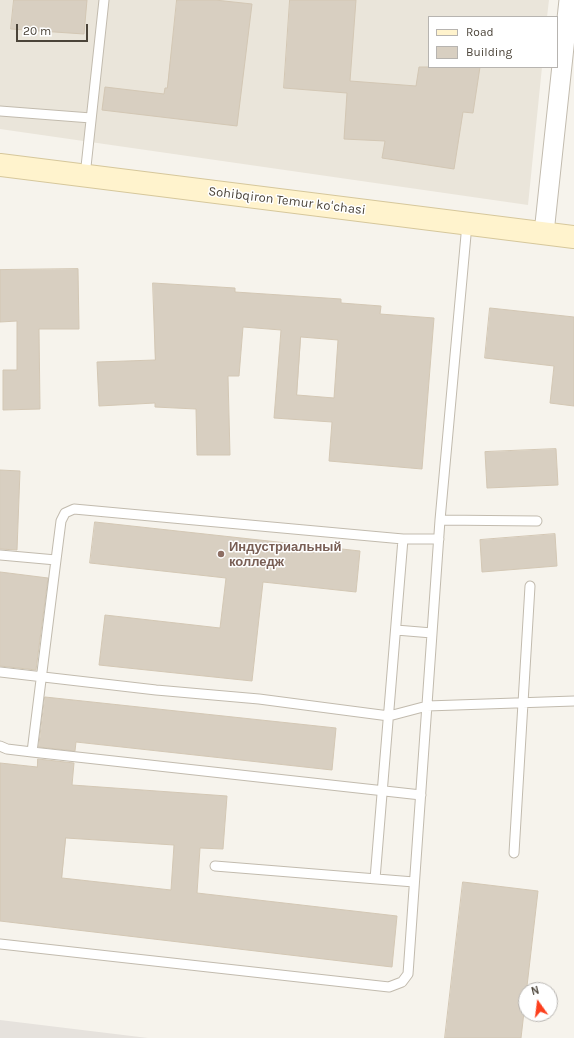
<!DOCTYPE html>
<html>
<head>
<meta charset="utf-8">
<style>
  body { margin:0 }
  #map { position:relative; width:574px; height:1038px; overflow:hidden; background:#f6f3ec; font-family:Karla,sans-serif }
  canvas { display:block }
  .legend { position:absolute; left:428px; top:16px; width:130px; height:52px; box-sizing:border-box; background:#fff; border:1px solid #b7b4b0; margin:0; padding:5px 7px; list-style:none; font-size:12px; color:#4b4439 }
  .legend li { display:flex; align-items:center; gap:8px; height:20px }
  .legend b { width:20px; border:1px solid #b7b4b0 }
  .north { position:absolute; left:518px; top:982px; width:40px; height:40px; box-sizing:border-box; background:#fff; border:1px solid #b7b4b0; border-radius:50%; rotate:346deg; font-size:11px; font-weight:700; line-height:16px; text-align:center; color:#4b4439 }
  .north::after { content:''; display:block; margin:auto; width:14px; height:18px; background:#fc3f1d; clip-path:polygon(50% 0,100% 100%,50% 72%,0 100%) }
  .scale { position:absolute; left:16px; top:24px; width:72px; height:18px; box-sizing:border-box; border:2px solid #4b4439; border-top:0; padding-left:5px; font-size:12px; line-height:14px; white-space:nowrap; color:#4b4439; -webkit-text-stroke:3px #fff; paint-order:stroke }
</style>
</head>
<body>
<div id="map">
<canvas width="574" height="1038"></canvas>
<ul class="legend">
<li><b style="height:5px;background:#fff3cd"></b>Road</li>
<li><b style="height:11px;background:#d8cfc1"></b>Building</li>
</ul>
<div class="north">N</div>
<div class="scale">20 m</div>
</div>
<script>
const ctx = document.querySelector('canvas').getContext('2d');
ctx.lineJoin = 'round';
function paint(path, color) {
  ctx.fillStyle = color;
  ctx.fill(path, 'evenodd');
}
function strokePath(path, color, width, dash) {
  ctx.strokeStyle = color;
  ctx.lineWidth = width;
  ctx.lineCap = dash ? 'butt' : 'round';
  ctx.setLineDash(dash || []);
  ctx.stroke(path);
}
function label(font, color, halo, rows, align = 'center') {
  ctx.font = font + ' Karla,sans-serif';
  ctx.lineWidth = 3;
  ctx.setLineDash([]);
  ctx.textBaseline = 'middle';
  ctx.strokeStyle = halo;
  ctx.fillStyle = color;
  for (const [text, x, y, turn = 0] of rows) {
    ctx.save();
    ctx.translate(x, y);
    ctx.rotate((+turn || 0) * Math.PI / 180);
    ctx.textAlign = isNaN(turn) ? turn : align;
    if (halo) ctx.strokeText(text, 0, 0);
    ctx.fillText(text, 0, 0);
    ctx.restore();
  }
}
const residential = new Path2D(`
  M0,0H549L547,17H429V67H542L528,205L0,129Z`);
const industrial = new Path2D(`
  M0,1020L148,1038H0Z`);
const building = new Path2D(`
  M14,0H87L84,34L11,29Z
  M177,0H215L252,4L237,126L102,110L105,87L164,94L165,88H167Z
  M290,0H356L350,81L416,86L419,67H480L473,113L463,112L454,169L382,158L385,141L344,139L347,93L284,88Z
  M78,269L79,329H39L40,409L3,410V370H17V321L0,322V270Z
  M153,283L235,288V292L341,299V303L381,306L380,314L434,318L422,469L329,461L332,422L274,418L281,330L243,327L239,376H228L230,455H197L196,409L155,407V403L99,406L97,362L155,360ZM301,337L338,340L334,398L297,395Z
  M490,308L574,317V406L550,403L554,366L485,358Z
  M556,449L558,485L487,488L485,452Z
  M0,470L20,471L17,550L0,549Z
  M95,522L360,551L356,592L263,582L252,681L99,665L105,615L220,628L226,578L90,563Z
  M555,534L557,566L482,572L480,540Z
  M0,572L48,578L36,670L0,666Z
  M45,697L336,728L332,770L76,742L75,751L39,747Z
  M38,759L74,763L72,785L227,796L223,849L200,848L197,893L397,916L392,967L0,921V763L37,767ZM66,838L174,845L171,890L62,878Z
  M463,882L538,891L521,1038H445Z`);
const lane = new Path2D(`
  M0,111L91,118
  M85,176L104,0
  M440,520L537,521
  M0,555L56,560L61,521L65,513L74,509L403,539H439
  M396,630L432,633
  M0,672L156,690L259,699L389,716L427,706L574,701
  M0,746L7,749L32,752L421,795
  M32,752L56,560
  M514,853L530,586
  M215,866L414,882
  M375,879L403,539
  M0,944L389,987L402,982L408,974L440,520L467,224`);
const street = new Path2D(`
  M544,233L569,0`);
const secondary = new Path2D(`
  M0,165L574,237`);
const markers = [
  [221,554,4,"#8d6e63"]
];
const streetNames = [
  ["Sohibqiron Temur koʻchasi",287,201,7]
];
const educationNames = [
  ["Индустриальный",229,547],
  ["колледж",229,562]
];
paint(residential, '#eae5da');
paint(industrial, '#e6e2dd');
paint(building, '#d8cfc1');
strokePath(building, '#d3c7b4', 1);
strokePath(lane, '#c2bbae', 11);
strokePath(street, '#c2bbae', 21);
strokePath(secondary, '#d6c79b', 24);
strokePath(lane, '#fff', 9);
strokePath(street, '#fff', 19);
strokePath(secondary, '#fff3cd', 22);
for (const [x, y, r, color] of markers) {
  const dot = new Path2D();
  dot.arc(x, y, r, 0, 2 * Math.PI);
  ctx.fillStyle = color;
  ctx.fill(dot);
  strokePath(dot, '#fff', 1.5);
}
label('13px', '#4b4439', '#fff', streetNames);
label('bold 13px', '#785e54', '#fff', educationNames, 'left');
</script>
</body>
</html>
